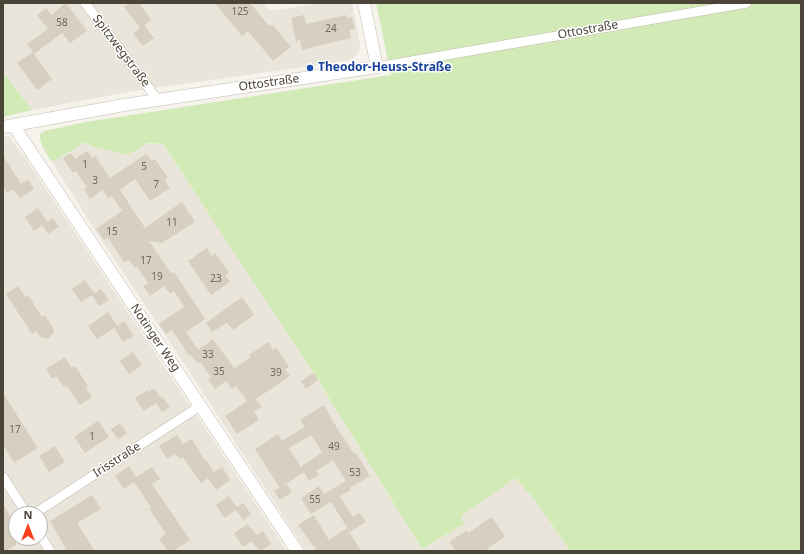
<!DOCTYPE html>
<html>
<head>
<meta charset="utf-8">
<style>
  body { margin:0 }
  #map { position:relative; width:804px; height:554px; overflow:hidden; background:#f6f3ec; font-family:"Noto Sans",sans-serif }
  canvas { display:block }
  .frame { position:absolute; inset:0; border:4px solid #4b4439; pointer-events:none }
  .north { position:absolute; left:8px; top:506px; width:40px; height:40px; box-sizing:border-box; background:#fff; border:1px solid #b7b4b0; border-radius:50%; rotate:0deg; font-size:11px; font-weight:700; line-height:16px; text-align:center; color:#4b4439 }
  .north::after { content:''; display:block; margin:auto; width:14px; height:18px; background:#fc3f1d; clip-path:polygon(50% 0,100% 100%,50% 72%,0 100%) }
</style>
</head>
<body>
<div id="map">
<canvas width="804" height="554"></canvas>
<div class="frame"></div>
<div class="north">N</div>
</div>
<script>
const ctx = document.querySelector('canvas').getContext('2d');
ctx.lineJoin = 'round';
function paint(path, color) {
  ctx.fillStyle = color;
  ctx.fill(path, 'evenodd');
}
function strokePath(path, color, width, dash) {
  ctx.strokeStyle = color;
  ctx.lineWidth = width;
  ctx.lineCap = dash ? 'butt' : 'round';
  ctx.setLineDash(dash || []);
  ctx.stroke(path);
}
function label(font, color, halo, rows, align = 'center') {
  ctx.font = font + ' "Noto Sans",sans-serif';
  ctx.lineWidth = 3;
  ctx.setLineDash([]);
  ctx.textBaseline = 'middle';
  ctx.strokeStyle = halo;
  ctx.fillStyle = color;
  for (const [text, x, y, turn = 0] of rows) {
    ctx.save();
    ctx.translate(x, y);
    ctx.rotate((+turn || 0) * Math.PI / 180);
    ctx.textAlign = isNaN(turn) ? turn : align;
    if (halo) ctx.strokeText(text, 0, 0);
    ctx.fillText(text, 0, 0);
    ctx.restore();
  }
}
const residential = new Path2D(`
  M3,3H263L270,11L322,3H352L360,44L359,51L353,58L347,61L134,91L32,110L3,72Z
  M9,136L24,156L287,551H3V137ZM16,514H40V538H16Z
  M87,142L163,144L318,380L422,549L464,524L461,516L515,478L536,501L570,551H306L148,309L100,238L52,162Z`);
const green = new Path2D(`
  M376,3H801V551H570L536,501L515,478L461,516L464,524L422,549L318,380L163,144L148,143L127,155L91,146L86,142L52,162C47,154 39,144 40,134L44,131L86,122L391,75Z
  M3,72L32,110L3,117Z`);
const building = new Path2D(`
  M66,3L87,31L70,43L62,33L34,54L27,44L48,29L37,15L46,8L51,15Z
  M129,3H139L151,20L144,25L154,38L143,46L133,34L140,28L124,7Z
  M215,3H250L269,26L272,24L291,47L273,61L248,31L242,36Z
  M304,15L306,24L346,15L347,18L352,17L355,29L349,30L351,38L302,50L300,39L296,42L291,18Z
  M33,52L52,79L37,90L17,63Z
  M87,151L92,158L95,156L110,178L146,154L152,161L155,159L168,178L165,180L170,188L150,201L135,179L120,190L145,228L182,202L195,222L162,243L149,241L171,273L174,272L205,319L186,332L198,350L213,339L234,368L251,357L249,355L268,342L273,350L276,347L289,367L285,369L290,376L256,399L262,407L254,412L259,420L237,434L225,416L247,401L236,386L232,389L226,381L215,389L208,379L211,377L200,362L197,363L191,355L189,356L172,330L166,334L159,324L184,307L174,291L170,294L164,286L150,296L143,286L148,283L137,267L135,268L129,260L124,262L108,238L104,240L96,229L122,211L112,196L108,198L103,190L90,199L84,189L87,187L76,171L73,173L63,158L71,153L75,159Z
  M3,155L21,184L28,179L34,189L20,198L13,189L7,193L3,187Z
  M38,208L47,222L34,231L25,217Z
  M53,218L59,227L48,234L42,225Z
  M207,248L212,256L215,253L222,262L229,273L225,275L230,282L211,295L188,261Z
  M85,280L94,293L101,289L109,300L99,306L92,295L81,302L72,289Z
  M18,286L25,297L28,295L42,317L45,315L53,328L54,333L48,339L40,337L36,331L32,334L6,294Z
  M242,297L254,315L233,330L227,323L212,332L206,323Z
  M108,312L117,326L124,321L134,336L123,342L114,328L97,339L88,326Z
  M133,352L142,365L129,374L120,361Z
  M65,357L72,368L75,366L88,386L86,388L92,397L80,405L66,385L64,387L56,376L52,379L46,369Z
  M313,373L318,380L306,389L301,381Z
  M154,388L160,397L162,396L170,407L162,412L156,403L144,411L135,398L148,390L149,392Z
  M3,393L38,448L14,463L3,445Z
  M324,405L334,423L354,454L356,453L370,476L350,488L351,490L340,496L353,517L360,513L366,522L350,532L331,502L311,514L301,498L319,486L324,494L346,481L350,488L333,460L316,471L319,475L309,481L301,467L322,452L312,436H310L289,448L304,472L280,488L255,449L278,434L282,441L305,427L300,420Z
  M98,421L109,437L85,453L74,437Z
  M120,423L127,433L118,439L111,429Z
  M177,435L183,444L192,439L205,461L206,460L214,472L222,467L230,480L216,490L208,478L201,483L183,457L179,459L176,454L167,459L159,446Z
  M55,446L65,462L49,472L39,456Z
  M129,466L136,477L152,467L160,479L152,484L190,540L173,551H168L159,539L166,534L149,508L151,507L134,482L124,489L115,476Z
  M287,484L292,492L280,500L274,491Z
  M92,495L101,509L77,523L95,551H67L50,521Z
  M229,496L237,507L243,503L251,514L243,520L236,510L224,518L216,505Z
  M3,504L16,525V545L6,551H3Z
  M314,515L329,540L347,528L361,551H317L298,525Z
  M492,517L505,537L484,551H456L449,542L467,530L468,533Z
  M248,524L256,535L263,531L271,544L261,551H259L252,541L243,547L234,533Z`);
const minor = new Path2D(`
  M85,3L157,99
  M377,67L747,3
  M3,477L27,514
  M34,514L200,406
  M40,535L50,551`);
const tertiary = new Path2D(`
  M13,125L297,551
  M3,127L124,105L377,67L364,3`);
const markers = [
  [310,68,4,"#1a4fb4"]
];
const numberNames = [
  ["125",240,12],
  ["58",62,23],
  ["24",331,29],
  ["1",85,165],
  ["5",144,167],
  ["3",95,181],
  ["7",156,185],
  ["11",172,223],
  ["15",112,232],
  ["17",146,261],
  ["19",157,277],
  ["23",216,279],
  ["33",208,355],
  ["35",219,372],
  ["39",276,373],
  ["17",15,430],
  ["1",92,437],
  ["49",334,447],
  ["53",355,473],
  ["55",315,500]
];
const streetNames = [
  ["Ottostraße",588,30,-10],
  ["Spitzwegstraße",121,51,53],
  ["Ottostraße",269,83,-8],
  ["Notinger Weg",155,338,56],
  ["Irisstraße",117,460,-33]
];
const transitNames = [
  ["Theodor-Heuss-Straße",318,68]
];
paint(residential, '#eae5da');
paint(green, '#d2eab5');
paint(building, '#d8cfc1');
strokePath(minor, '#c2bbae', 10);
strokePath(tertiary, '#c2bbae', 13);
strokePath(minor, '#fff', 9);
strokePath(tertiary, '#fff', 12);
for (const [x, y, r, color] of markers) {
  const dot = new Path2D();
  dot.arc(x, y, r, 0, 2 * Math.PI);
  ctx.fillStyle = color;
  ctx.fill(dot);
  strokePath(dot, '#fff', 1.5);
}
label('10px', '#6e675b', null, numberNames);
label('12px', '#4b4439', '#fff', streetNames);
label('bold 12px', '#164399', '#fff', transitNames, 'left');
</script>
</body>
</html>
